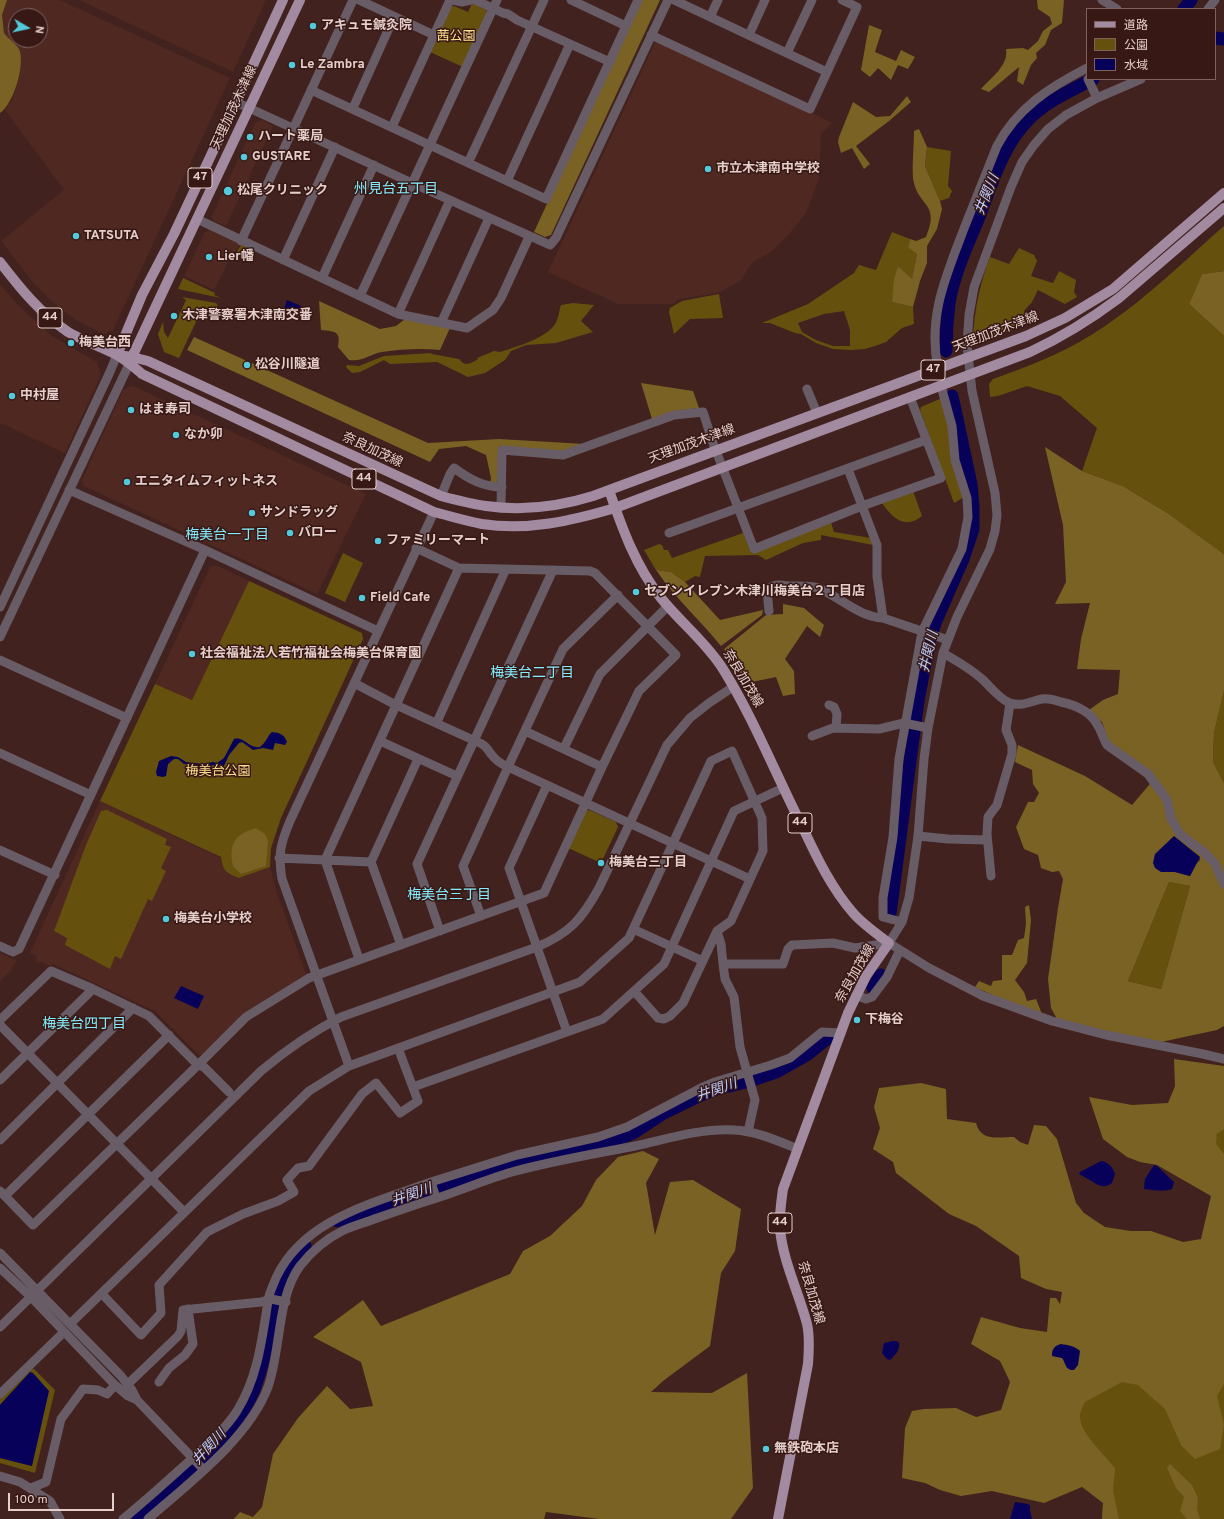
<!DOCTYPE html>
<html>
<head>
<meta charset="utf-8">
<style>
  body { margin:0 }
  #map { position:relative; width:1224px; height:1519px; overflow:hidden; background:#42221e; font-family:Overpass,"Noto Sans JP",sans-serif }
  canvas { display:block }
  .legend { position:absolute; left:1086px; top:8px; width:130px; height:72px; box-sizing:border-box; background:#371814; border:1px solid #7d615d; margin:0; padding:5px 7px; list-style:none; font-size:12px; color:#e5cfcb }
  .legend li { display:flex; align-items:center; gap:8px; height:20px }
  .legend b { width:20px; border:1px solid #7d615d }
  .north { position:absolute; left:8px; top:8px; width:40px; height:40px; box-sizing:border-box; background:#371814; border:1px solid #7d615d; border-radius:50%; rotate:99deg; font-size:11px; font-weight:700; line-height:16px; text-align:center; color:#e5cfcb }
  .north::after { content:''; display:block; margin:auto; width:14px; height:18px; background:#53cadc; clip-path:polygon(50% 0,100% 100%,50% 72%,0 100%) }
  .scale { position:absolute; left:8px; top:1493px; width:106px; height:18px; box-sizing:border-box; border:2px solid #e5cfcb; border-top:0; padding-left:5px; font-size:12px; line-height:14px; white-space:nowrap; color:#e5cfcb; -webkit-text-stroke:3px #371814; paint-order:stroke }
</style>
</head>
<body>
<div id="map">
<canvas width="1224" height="1519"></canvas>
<ul class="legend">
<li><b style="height:5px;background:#a28aa0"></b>道路</li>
<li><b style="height:11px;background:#66500e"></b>公園</li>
<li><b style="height:11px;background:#08015a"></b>水域</li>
</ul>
<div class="north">N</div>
<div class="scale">100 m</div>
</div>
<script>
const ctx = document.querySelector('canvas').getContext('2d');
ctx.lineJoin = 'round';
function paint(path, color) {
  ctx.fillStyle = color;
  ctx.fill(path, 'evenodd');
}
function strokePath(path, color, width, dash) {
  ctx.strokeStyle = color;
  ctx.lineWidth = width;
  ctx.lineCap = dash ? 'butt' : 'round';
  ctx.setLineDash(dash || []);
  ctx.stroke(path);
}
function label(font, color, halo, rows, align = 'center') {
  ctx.font = font + ' Overpass,"Noto Sans JP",sans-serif';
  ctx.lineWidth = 3;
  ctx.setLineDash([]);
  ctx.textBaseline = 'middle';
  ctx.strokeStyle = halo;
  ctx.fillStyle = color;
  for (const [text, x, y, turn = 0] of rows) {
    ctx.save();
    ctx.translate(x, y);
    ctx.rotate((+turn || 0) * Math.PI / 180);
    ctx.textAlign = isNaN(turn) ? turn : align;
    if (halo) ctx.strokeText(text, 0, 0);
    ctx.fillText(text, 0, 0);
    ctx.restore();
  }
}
const built = new Path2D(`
  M7,0H60L230,78L113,330L103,334L76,320L56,305L35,285L1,241L64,190L5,110L12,100L18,81L21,66L19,50L4,33L2,15ZM16,16H40V40H16Z
  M79,0H266L233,72Z
  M658,41L833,123L821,133L819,179L806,213L789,234L772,251L752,263L740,281L722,291L705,295L680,299L672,304H618L548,272L655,43Z
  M262,120L273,126L226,226L214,221L212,216L255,123Z
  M210,230L240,244L229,260L214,290L184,276L205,232Z
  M0,284L18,305L52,336L97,362L101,375L65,453L0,423Z
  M133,386L366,494L317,594L84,486L82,480L123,390Z
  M216,565L249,581L192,700L155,684L210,567Z
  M100,801L221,858L222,865L239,878L270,867L277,893L306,974L304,978L203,1055H199L155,1011L53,964L50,966L42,962L37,963L36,960L37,956L30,953Z
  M0,953L17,961L11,968L12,970L0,981Z`);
const green = new Path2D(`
  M472,3L486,10L487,14L463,67L430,52L451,7L454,6L468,12Z
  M927,147L951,151L948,186L952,191L949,198L940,201L925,166Z
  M1224,226V271L1202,274L1189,304L1224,336V554L1169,514L1123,486L1082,471L1097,428L1060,396L1027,386L998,396L990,397L989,384L993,379C1032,365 1071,350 1105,326C1148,297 1185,260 1224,226Z
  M892,232L910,239L908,248L917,254L912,280L898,266L892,302L913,307L914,324L902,328L886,342L875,346L865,349L851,350L833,349L816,343L801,334L795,333L770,323H762L808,304L854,273L859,265L876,270ZM844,311L850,330V346H833L816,340L802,332L798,323L824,314Z
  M242,244L252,250L230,261Z
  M1019,248L1034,255L1037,261L1031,276L1053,283L1059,271L1076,280L1074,292L1077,297L1065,304L1038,290L1032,302L1024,311L1029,323L988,339L973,336C975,308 980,283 990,257L1009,264Z
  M183,278L215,293L214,295L221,298L178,289Z
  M719,294L723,318L690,319L674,334L669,312L670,308L682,301Z
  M182,297L216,303L218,306L214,312L203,307L179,358L164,352L158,334L163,322L164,332L168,338L186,300Z
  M573,303L594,305L581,321L593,332L556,343L526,345L511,351L505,360L485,373L468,377L437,362L390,364L384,360L360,372L352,373L346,367L347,365L359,366L384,356L431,353L432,354L459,359C465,367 470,364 478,359L477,358L494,351L500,352C515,347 552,337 557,320C559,315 559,310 561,305Z
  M942,398L964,497L954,503L920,410L921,407Z
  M913,491L922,516C905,530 892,518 882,503Z
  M831,522L834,532L871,538L873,545L821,535V540L803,543L766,560L758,555L705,556L700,577L695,576L685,582L671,572L656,570L644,550L659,544L662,545L664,550H668L672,558L743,533L750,551Z
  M343,553L363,563L345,602L325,593Z
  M249,581L362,633L363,639L281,818L271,848L270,867L239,878C227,873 223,872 221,857L100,801L155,684L192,700Z
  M1224,691V783L1213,762L1214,733Z
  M107,810L167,839L165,845L171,847L161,868L166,871L152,901L148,899L121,959L115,956L110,969L65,945L67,938L54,931L86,845L101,811Z
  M589,810L616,822L618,827L601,863L568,848L585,811Z
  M1169,882L1190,886L1161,989L1128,981Z
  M1224,1112V1175L1210,1158Z
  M1224,1297V1519H1102L1103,1503L1085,1482L1073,1388Z
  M30,1369H34L55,1390L35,1473L0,1463V1458L32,1466L30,1372L0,1405V1398Z`);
const forest = new Path2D(`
  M0,0H7L2,15L4,33C8,38 16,44 19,49C26,64 13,105 0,113Z
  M641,0H660L551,235L545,237L534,232Z
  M1037,0H1064L1062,23L1051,30L1045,45L1036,53L1037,58L1031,65L1023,85L1017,81L1019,67L989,92L981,89C991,78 1009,65 1006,49L1023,48L1028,50L1038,41L1043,31L1052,24L1050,17L1038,9Z
  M869,25L882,30L875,52L896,61L901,50L915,57L908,69L898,65L891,80L878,68L870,77L861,70Z
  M907,96L911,102L889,121L856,146L870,164L864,169L852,148L841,153L838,142L839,137L853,102L876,117L890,116Z
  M919,129L927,147L925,166L940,201L942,209L937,229L927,246V263L920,281L913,307L892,302L894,279L898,266L912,279L917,254L908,248L910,239L916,241L926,237C941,202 917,207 913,178C912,163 914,146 914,131Z
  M1224,271V336L1189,304L1202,274Z
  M319,301L380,329L396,326L405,319L450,328L440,350C422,348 401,349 382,352C370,354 363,362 349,360L338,347C341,330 335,332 321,330Z
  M194,337L428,443L499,439L584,444L561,452L499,446L498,480L495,484H490L491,478L486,455L466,446L439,449L430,462L187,350Z
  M641,383L693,391L699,408L674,411L652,419Z
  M1045,447L1082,471L1123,486L1169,514L1224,554V691L1214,733L1213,762L1224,783V1026L1217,1030L1161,1042L1101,1030L1057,1019L1051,1008L1048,979L1058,908L1063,879L1059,871L1052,872L1041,868L1038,855L1024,849L1016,827L1028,802H1034L1039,793L1033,784L1032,770L1015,762L1018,745L1085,776L1132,805L1155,778L1110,745L1102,722L1089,710L1103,700L1118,694L1120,670L1077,669L1081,639L1090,603L1055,604L1066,582L1063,525ZM1184,845L1199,856L1200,860L1196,864L1190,876L1175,872ZM1169,882L1190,886L1161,989L1128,981Z
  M656,570L671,572L685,582L720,620L763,610L762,615L721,646C700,620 675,598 656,570Z
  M783,604L804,608L824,625L820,637L807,626L785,659L794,671L795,694L783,696L776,677L747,683L724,649L766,615L783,614Z
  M256,828L265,834L268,841L266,866L241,874L233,866C228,844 235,834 256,828Z
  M1029,905L1031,920L1027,963L1015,980L1024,992L1027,1001L1036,999L1042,1014L1010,1003L975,987L979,981L991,986L993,981L1002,980V955H1012L1018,940L1024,938L1026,924L1025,907Z
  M1174,1059L1224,1066V1129L1217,1134L1216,1144L1224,1154V1384L1217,1396L1224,1425L1220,1449L1195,1459L1181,1445L1165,1409L1138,1385L1122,1382L1085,1402C1083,1406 1080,1412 1080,1417C1080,1433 1105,1455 1115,1468L1113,1491L1119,1519H1102L1103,1503L1082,1487L1044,1503L992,1491L961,1496L940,1490L925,1483L902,1478L905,1428L912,1411L924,1409L956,1408L976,1417L1001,1410L1010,1382L1000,1361L971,1344L981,1317L1020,1328L1047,1332L1050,1298H1056L1060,1304L1062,1292L1046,1289L1021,1278L1019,1256L976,1226L949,1214L896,1173L893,1162L873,1149L880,1128L874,1107L879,1088L921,1083L946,1089L947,1119L976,1123C981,1142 998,1137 1014,1137L1020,1142L1028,1145L1034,1125L1046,1126L1057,1139L1076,1203L1084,1213L1105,1227L1131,1231H1151L1183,1242L1201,1239L1211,1196L1157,1165L1140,1162L1127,1157L1103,1139L1089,1097L1132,1105L1168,1103L1175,1086Z
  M643,1151L659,1159L646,1183L655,1235L670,1182L693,1180L741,1209L735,1251L721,1273L710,1346L663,1381L651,1392L712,1393L747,1373L753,1488L731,1519H599L546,1512L544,1519H234L240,1512L253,1517L262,1507L273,1454L298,1418L327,1386L350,1409L373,1406L361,1362L313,1337L363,1300L381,1326L510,1274L523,1251L550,1236L582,1206L596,1180L618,1157Z
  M1170,1464L1192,1485L1198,1498L1197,1509L1200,1519H1187L1180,1511L1184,1497L1176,1488L1167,1468Z`);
const water = new Path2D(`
  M287,300L301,306L297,315L284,309Z
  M272,732C280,733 284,734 287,742L285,745L275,743L273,750L263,748L253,750L242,742L239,743L229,755L223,768L221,769L213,765L201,768L198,765L184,764L178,759H174L168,764L166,776L163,777L157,776L156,772L159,761L171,756L178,757L186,762L202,764L213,762L217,763L224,758L234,739C244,736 249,749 260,747C267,742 267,736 272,732Z
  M1174,836L1200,857L1190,876L1175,872H1161L1155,868L1153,863L1155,854Z
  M181,986L204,996L198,1009L174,998Z
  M1101,1161C1108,1162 1113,1167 1115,1174L1112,1183C1102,1190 1097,1184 1088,1179C1085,1177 1082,1176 1079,1174L1080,1172Z
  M1154,1165H1156L1174,1182L1172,1189C1164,1192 1152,1190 1144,1189L1145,1179Z
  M893,1341H897L899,1343C900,1351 895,1355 890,1360L887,1359L882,1353L884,1343Z
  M1061,1344C1067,1345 1075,1346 1080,1351L1078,1365L1074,1370C1065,1371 1066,1363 1062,1358L1052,1356C1052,1349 1054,1346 1061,1344Z
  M30,1372L33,1373L49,1391L32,1466L0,1458V1405Z
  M1015,1502L1028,1504L1030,1506V1511L1032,1519H1010Z`);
const river = new Path2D(`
  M1184,9L1191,0
  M1215,38L1224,39
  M946,351C946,335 947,319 949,303C954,274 966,248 977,222C991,187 1001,147 1029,119C1047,101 1070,91 1093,79
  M890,914L907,784L918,701L929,643L935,623L963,559L973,529V507L971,484L952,396
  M873,988L881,975
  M338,1221L469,1176L621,1138L633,1133L662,1114L699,1096L716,1089L746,1082L776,1072L808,1054L829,1037
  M138,1519C156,1503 173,1486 191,1469C214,1446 240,1422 253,1392C259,1377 263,1361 267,1345C271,1323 271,1299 282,1278C288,1266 296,1255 305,1246`);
const minor = new Path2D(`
  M359,0L434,35
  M453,0L462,2L471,0
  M475,0L503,13L508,14L517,20L610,62
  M571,0L626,26
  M674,0L827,72
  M1102,0L1117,9
  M1208,9L1215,0
  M710,17L718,0
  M651,35L810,109L857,7L842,0
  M749,35L765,0
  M787,53L812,0
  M1088,79L1097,98
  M311,90L546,199L638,0
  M236,102L412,183L550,245L556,238L668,0
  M353,108L394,17
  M392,127L450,0
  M468,163L544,0
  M507,181L570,44
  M197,219L398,314L467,328L493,310L501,298L529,237
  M241,241L353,0
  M283,260L335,147
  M322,278L374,165
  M360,296L497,0
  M398,314L450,200
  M441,323L489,218
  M938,368C927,316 947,274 965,226C976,199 986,173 997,146C1017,108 1050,87 1087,68
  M807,389L817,413
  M848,469L877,545V576L883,618
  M69,490L205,550L378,631
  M441,496L450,474L454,468C469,479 483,487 502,487
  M501,508L502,450L563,455L674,415L703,412L713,443L754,549L862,506L941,478L910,397
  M669,533L926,440
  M0,607L109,374L117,355
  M769,611L767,590C774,583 781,585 790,586C799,586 810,585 818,588C840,597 859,617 883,618L948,640
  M0,637L132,358
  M943,653C957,661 970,668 982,679C990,686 999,699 1010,703C1022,707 1031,701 1042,699C1048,698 1055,700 1061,702C1075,705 1091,711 1098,726C1102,732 1103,739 1107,745L1148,774L1167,800L1171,819L1181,835L1205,853L1215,864L1224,884
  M0,660L127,718
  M354,683L396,705L482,744C487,747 488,750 491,754C496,761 501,764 508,767L563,649L618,595
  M829,705L834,707L837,714L836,728
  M437,722L506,569
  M525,731L602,767
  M812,736L833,728L879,729L904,723L928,728
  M380,741L457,776
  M564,748L600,674L668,606
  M0,753L91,795
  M547,785L509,868L567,1032
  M918,836L948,839L987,840
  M0,850L55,875
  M279,858L371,862
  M991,876L987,834L988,817L997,805L1012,754V745L1006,730L1010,703
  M481,916L463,866L508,767L750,879
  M902,922L883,917V898L893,837L899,759L922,632L962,549L968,517L967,498L955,460L952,426L941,386
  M633,929L703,961
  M440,931L417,864L553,570
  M717,931L721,944L723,964
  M889,943L902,922L909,898L918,836L924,759L928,728L943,653L957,617L990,549L995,531L997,515L995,493L972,391L967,345L969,315L974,287L1011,187L1022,162L1034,145L1048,129L1066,115L1097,98L1141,79
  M401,945L371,862L418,759
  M0,946L13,952L19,949L205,550
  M359,959L325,860L459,568
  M856,995L866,999L872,997L887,977L900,950
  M0,1020L51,971L93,989L149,1016L198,1065L246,1017L309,978L544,893L602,767L639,691L676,655L595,573L590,571L459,568L416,548
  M0,1025L184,1212
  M349,1066L282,879C278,854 280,845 290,821L434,512
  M0,1080L93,989
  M413,1087L603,1019L664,964L734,811L783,788
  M748,1132L755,1100L740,1047L734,997L725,979L723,964H783L788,949L792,945L833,943L855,948L889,943L929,968L983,996L1052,1021L1106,1035L1203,1054L1224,1059
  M0,1140L133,1008
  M0,1191L33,1225L198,1065L204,1067L229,1092
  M5,1196L169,1035
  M436,1198L431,1182L517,1155L598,1137L627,1127L701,1088L715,1082L771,1065L790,1058L822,1032L841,1033
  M0,1253L121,1376L132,1390L137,1400L204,1470
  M0,1268L31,1297L115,1385L128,1396L137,1400
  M102,1294L141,1335L161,1313L159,1285L207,1232L243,1214L278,1201L294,1192L287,1180L298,1168L309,1166L362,1094L376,1083L400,1113L418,1101L398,1048
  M70,1324L309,1091L349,1066L580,982L629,938L711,761L732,751L762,818L763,851L731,921L717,931L683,1003L670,1016L664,1019L658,1018L634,991
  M0,1327L261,1071C286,1050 312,1032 341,1017L537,947C570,933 582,919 599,888L667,745L690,718L709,703L733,687
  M159,1382L169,1368L185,1355L193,1344L188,1309
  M128,1384L178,1336L181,1331L183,1310L261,1302L271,1299L286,1302
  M0,1394L64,1332
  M0,1476L20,1482L50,1501L60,1519
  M31,1488L46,1482L61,1419L83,1389L98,1390L107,1394L115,1385
  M123,1519C145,1501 166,1482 187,1463C205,1447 224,1431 237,1411C258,1377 262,1339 268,1301C269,1293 273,1286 276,1278C303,1219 374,1203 431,1182
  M148,1519C189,1483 249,1438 268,1387C281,1350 277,1297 300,1266C311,1252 326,1239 342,1231C350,1227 360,1224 369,1221C392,1213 414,1205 437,1198C462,1190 487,1179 512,1172C552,1161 594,1154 635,1146C667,1139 701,1128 734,1130C756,1131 778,1141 798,1149`);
const major = new Path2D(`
  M0,262C20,288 40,313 68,332C83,341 100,346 115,354C125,359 134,367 142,374L434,512C450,516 466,521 482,524C528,531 571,521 615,508L1030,352C1062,337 1091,319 1119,298L1224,208
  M117,355L132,357L148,361L441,496C456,500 471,504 486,506C522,511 558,507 593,496L1026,336L1065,318L1113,289L1224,193
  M117,355L142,295L174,234L229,117L283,0
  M132,357L300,0
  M609,490C622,528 636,567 661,598C681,623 706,642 723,669C754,719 776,775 803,828C817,858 832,889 854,914C864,925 877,934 889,943L866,976L848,1013L783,1189C781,1203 779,1216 780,1229C783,1262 799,1293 807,1324C810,1337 809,1351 808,1364L778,1519`);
const markers = [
  [313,26,4,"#53cadc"],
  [292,65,4,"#53cadc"],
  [250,137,4,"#53cadc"],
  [244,157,4,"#53cadc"],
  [708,169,4,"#53cadc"],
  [228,191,5,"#53cadc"],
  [76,236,4,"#53cadc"],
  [209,257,4,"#53cadc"],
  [174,316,4,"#53cadc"],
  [71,343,4,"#53cadc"],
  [247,365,4,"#53cadc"],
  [12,396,4,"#53cadc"],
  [131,410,4,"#53cadc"],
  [176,435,4,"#53cadc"],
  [127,482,4,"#53cadc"],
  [252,513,4,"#53cadc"],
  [290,533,4,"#53cadc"],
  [378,541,4,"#53cadc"],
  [636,592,4,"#53cadc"],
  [362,598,4,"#53cadc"],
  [192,654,4,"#53cadc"],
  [601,863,4,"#53cadc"],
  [166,919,4,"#53cadc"],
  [857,1020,4,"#53cadc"],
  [766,1449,4,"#53cadc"]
];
const shields = [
  [200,178,24],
  [50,318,24],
  [933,370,24],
  [364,479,24],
  [800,823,24],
  [780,1223,24]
];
const shieldNames = [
  ["47",200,178],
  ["44",50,318],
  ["47",933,370],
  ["44",364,479],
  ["44",800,823],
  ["44",780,1223]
];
const poiNames = [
  ["アキュモ鍼灸院",321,26],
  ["Le Zambra",300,65],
  ["ハート薬局",258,137],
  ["GUSTARE",252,157],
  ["市立木津南中学校",716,169],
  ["松尾クリニック",237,191],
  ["TATSUTA",84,236],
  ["Lier幡",217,257],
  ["木津警察署木津南交番",182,316],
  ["梅美台西",79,343],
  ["松谷川隧道",255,365],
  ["中村屋",20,396],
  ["はま寿司",139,410],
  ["なか卯",184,435],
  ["エニタイムフィットネス",135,482],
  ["サンドラッグ",260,513],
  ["バロー",298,533],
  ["ファミリーマート",386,541],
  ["セブンイレブン木津川梅美台２丁目店",644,592],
  ["Field Cafe",370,598],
  ["社会福祉法人若竹福祉会梅美台保育園",200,654],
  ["梅美台三丁目",609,863],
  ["梅美台小学校",174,919],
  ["下梅谷",865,1020],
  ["無鉄砲本店",774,1449]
];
const parkNames = [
  ["茜公園",456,37],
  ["梅美台公園",218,772]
];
const streetNames = [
  ["天理加茂木津線",235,108,-65],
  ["天理加茂木津線",996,333,-21],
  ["天理加茂木津線",692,445,-20],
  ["奈良加茂線",372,451,25],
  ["奈良加茂線",742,679,59],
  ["奈良加茂線",856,974,-60],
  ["奈良加茂線",810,1293,74]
];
const neighbourhoodNames = [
  ["州見台五丁目",396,190],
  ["梅美台一丁目",227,536],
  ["梅美台二丁目",532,674],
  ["梅美台三丁目",449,896],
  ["梅美台四丁目",84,1025]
];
const waterNames = [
  ["井関川",988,195,-68],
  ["井関川",930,652,-77],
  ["井関川",717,1091,-19],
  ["井関川",412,1196,-19],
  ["井関川",210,1448,-47]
];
paint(built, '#4f2822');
paint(green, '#66500e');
paint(forest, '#796223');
paint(water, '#08015a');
strokePath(river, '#08015a', 13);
strokePath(minor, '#685c66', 9);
strokePath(major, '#a28aa0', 10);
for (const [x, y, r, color] of markers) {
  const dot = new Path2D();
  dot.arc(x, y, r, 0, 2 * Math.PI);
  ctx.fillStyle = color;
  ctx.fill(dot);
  strokePath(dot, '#371814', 1.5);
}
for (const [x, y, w] of shields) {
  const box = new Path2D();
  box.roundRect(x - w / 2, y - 10, w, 20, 3);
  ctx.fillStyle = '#371814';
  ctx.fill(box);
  strokePath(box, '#e5cfcb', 1);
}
label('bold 12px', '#e5cfcb', null, shieldNames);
label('bold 13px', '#e5cfcb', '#371814', poiNames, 'left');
label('13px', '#fedf90', '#371814', parkNames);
label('13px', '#e5cfcb', '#371814', streetNames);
label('14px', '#85eefe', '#371814', neighbourhoodNames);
label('italic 14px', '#bbcdfd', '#371814', waterNames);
</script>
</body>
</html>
